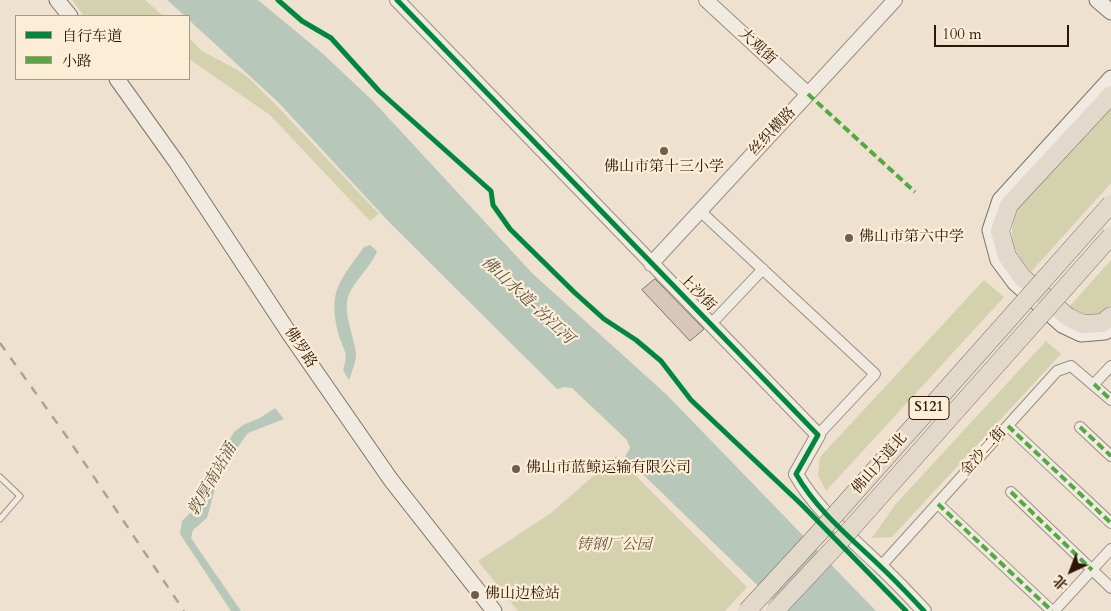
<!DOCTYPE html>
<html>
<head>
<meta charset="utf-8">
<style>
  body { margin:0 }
  #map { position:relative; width:1111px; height:611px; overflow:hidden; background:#eee1cf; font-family:Cardo,"Noto Serif SC",serif }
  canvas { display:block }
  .legend { position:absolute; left:15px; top:15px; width:175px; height:65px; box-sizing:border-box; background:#fcedd7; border:1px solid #aa9783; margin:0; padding:6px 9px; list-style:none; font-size:15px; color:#2e1606 }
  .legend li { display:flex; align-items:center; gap:10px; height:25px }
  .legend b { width:25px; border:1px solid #aa9783 }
  .north { position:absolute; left:1046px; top:546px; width:50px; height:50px; -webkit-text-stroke:4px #fcedd7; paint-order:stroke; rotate:223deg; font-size:14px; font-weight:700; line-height:20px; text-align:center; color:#2e1606 }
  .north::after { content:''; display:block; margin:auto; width:18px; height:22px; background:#2e1606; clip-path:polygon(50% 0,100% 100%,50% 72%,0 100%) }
  .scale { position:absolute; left:934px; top:25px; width:135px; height:22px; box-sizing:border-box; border:2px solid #2e1606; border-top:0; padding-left:6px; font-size:15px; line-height:18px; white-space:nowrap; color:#2e1606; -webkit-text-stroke:4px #fcedd7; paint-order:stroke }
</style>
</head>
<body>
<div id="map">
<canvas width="1111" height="611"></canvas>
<ul class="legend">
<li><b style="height:6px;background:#00873e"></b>自行车道</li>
<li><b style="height:6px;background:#54a940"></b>小路</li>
</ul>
<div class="north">北</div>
<div class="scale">100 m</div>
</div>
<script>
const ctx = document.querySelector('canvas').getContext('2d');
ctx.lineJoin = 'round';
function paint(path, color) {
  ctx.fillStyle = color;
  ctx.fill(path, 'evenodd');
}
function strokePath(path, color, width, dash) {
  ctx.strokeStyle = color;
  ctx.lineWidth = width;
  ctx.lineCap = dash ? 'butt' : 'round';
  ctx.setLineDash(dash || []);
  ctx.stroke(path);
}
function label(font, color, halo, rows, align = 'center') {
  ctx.font = font + ' Cardo,"Noto Serif SC",serif';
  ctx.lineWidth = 4.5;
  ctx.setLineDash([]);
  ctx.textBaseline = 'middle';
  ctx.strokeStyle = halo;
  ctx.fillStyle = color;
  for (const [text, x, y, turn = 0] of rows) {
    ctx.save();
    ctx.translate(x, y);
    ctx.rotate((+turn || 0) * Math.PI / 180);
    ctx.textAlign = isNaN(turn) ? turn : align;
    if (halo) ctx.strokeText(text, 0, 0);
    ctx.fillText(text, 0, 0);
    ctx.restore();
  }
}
const green = new Path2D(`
  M72,0H145L163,16H84Z
  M189,38L202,51L236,69L249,78L277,106L379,214L370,221L270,115L192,61L189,58Z
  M1111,103V183L1031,272C1011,247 1008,241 1016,210Z
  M1111,260V304L1100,315L1083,317L1069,307Z
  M984,280L1004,297L826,491L818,475L820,457Z
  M1046,341L1061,354L892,537L872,538L895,505Z
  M616,456L747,587L725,611H518L478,561L551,513Z`);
const water = new Path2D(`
  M167,0H258L322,53L373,101L532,273L667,395L876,611H784L625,457L630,448L627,440L572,388L564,387L557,389L388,221L279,103L189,20V16H185Z
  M370,245L377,251C371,268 350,284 347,301C345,319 354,336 356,354C356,362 352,372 349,380L343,370C349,352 344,352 339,336C327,292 339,282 364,247Z
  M275,408L284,419L248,433L230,458L216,485L207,518L193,530L191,538L241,611H231L180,534L182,521L197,506L206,479L234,432L243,425L260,418Z`);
const building = new Path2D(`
  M655,279L704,329L690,341L642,290Z`);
const service = new Path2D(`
  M0,477L20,496L0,519`);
const minor = new Path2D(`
  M700,211L875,374L818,435
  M710,325L763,269
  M1094,384L1111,366
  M1008,426L1111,523
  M1080,427L1111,456
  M1011,492L1111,588
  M938,504L1052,611
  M881,566L1057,371L1071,366L1111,400
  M1054,611L1111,549`);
const tertiary = new Path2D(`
  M397,0L818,435L796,474C817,511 851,538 881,567C896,581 910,596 924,611
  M706,0L808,94
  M651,264L895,0`);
const secondary = new Path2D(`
  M57,0L70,16
  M1097,0L1111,12
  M1111,78L1000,200L990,230L998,260L1015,283L1062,325L1081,334L1105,332L1111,328
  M117,79L177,163L291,336L391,480L494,611`);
const trunk = new Path2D(`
  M1111,95L1009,205L1000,231L1007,256L1022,277L1068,317L1083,324L1102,323L1111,316`);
const rail = new Path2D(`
  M0,343L67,437L184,611`);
const trunkBridge = new Path2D(`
  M747,611L818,534L1111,204
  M775,611L834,548L1111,236`);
const quiet = new Path2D(`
  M808,94L915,192
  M1094,384L1111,400
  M1008,426L1111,523
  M1080,427L1111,456
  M1011,492L1092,570
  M938,504L1052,611`);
const cycleway = new Path2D(`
  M278,0L302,21L331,38L379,91L491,191L493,205L510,229L574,292L604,319L636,340L661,361L691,400L801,504L906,611
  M397,0L818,435L796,474C817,511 851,538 881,567C896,581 910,596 924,611`);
const markers = [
  [664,151,5,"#715d4c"],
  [849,238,5,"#715d4c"],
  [516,469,5,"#715d4c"],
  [475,595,5,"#715d4c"]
];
const shields = [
  [929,408,40]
];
const shieldNames = [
  ["S121",929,408]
];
const streetNames = [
  ["大观街",757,47,43],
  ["丝织横路",773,132,-47],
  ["上沙街",697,293,46],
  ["佛罗路",300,348,56],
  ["金沙二街",984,452,-48],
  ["佛山大道北",880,464,-49]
];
const poiNames = [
  ["佛山市第十三小学",664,168,"center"],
  ["佛山市第六中学",859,238],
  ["佛山市蓝鲸运输有限公司",526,469],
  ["佛山边检站",485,595]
];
const parkNames = [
  ["铸钢厂公园",614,546]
];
const waterNames = [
  ["佛山水道-汾江河",527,301,43],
  ["敦厚南站涌",213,480,-60]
];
paint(green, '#d4d1af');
paint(water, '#b7c8ba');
paint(building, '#d9c6ba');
strokePath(building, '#7d7368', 1);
strokePath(service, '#998e82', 7);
strokePath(minor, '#998e82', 12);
strokePath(tertiary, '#998e82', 16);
strokePath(secondary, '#7d7368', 17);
strokePath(trunk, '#7d7368', 19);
strokePath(service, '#f0eae0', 5);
strokePath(minor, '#f0eae0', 10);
strokePath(tertiary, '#f0eae0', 14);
strokePath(secondary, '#f0eae0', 15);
strokePath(trunk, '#e3d9cb', 18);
strokePath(rail, '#a9a299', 2.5, [9, 9]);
strokePath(trunkBridge, '#7d7368', 19, []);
strokePath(trunkBridge, '#e3d9cb', 18);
strokePath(quiet, '#54a940', 4, [8, 4]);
strokePath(cycleway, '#00873e', 5);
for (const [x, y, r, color] of markers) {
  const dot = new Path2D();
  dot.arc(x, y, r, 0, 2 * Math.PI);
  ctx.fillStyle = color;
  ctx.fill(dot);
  strokePath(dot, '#fcedd7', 2);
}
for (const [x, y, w] of shields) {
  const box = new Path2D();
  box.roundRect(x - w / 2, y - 11.5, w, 23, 4);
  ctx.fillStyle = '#fcedd7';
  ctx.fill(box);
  strokePath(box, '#2e1606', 1);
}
label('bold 14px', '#2e1606', null, shieldNames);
label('15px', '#2e1606', '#fcedd7', streetNames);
label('15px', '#2e1606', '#fcedd7', poiNames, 'left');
label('italic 15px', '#605338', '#fcedd7', parkNames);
label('italic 16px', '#565142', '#fcedd7', waterNames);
</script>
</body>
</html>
